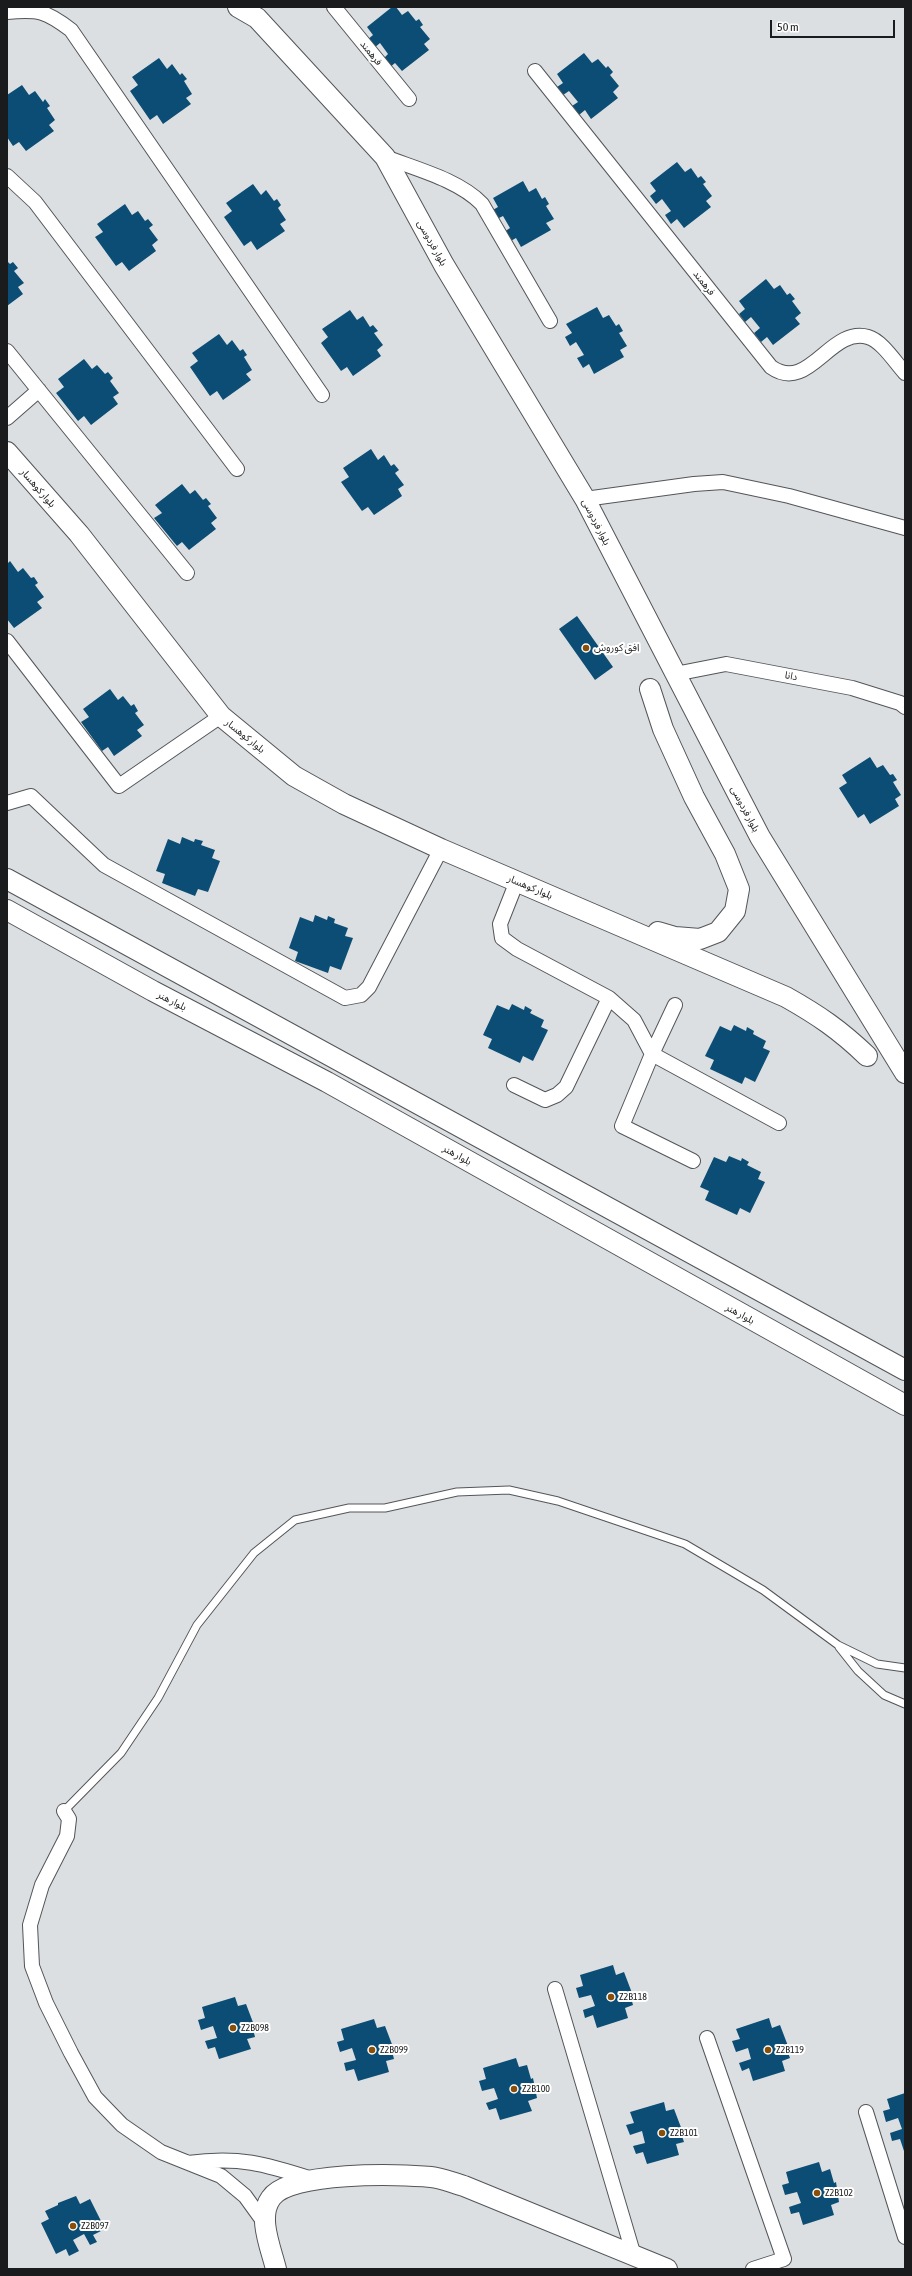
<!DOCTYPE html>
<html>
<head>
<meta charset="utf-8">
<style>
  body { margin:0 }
  #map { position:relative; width:912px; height:2276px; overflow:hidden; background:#dbdfe2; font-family:"Asap Condensed",sans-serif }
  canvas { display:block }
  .frame { position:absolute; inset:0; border:8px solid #1a1b1c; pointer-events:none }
  .scale { position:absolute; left:770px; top:20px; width:125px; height:18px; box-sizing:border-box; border:2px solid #1a1b1c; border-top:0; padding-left:5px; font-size:12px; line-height:14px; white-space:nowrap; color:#1a1b1c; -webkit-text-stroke:3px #fff; paint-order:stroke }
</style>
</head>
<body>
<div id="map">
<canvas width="912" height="2276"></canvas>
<div class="frame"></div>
<div class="scale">50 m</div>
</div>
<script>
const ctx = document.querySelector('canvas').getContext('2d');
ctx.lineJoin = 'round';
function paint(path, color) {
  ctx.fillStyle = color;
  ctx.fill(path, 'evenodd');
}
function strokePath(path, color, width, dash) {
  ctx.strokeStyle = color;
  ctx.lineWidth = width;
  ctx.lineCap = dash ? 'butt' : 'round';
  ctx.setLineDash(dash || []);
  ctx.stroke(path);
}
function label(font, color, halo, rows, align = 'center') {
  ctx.font = font + ' "Asap Condensed","Noto Sans Arabic",sans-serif';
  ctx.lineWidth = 4;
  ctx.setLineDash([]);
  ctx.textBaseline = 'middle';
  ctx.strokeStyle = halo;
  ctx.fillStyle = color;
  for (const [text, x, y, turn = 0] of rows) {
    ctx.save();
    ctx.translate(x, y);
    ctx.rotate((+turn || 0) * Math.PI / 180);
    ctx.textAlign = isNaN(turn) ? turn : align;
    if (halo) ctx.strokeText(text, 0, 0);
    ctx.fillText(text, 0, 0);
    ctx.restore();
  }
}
const building = new Path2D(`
  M392,7H396L402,15L408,11L416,21L419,19L423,25L420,27L430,39L424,44L429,50L402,71L395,63L389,68L383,59L388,54L380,43L374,48L367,40L373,35L367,27Z
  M584,53L592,63L598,59L606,68L608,66L613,72L610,75L619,86L613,92L618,98L591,119L585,110L579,115L572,106L578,102L569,91L563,95L557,87L563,83L557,74Z
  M159,58L167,69L172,64L180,75L182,73L187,79L184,81L192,94L186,98L191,104L163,124L157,115L150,120L130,91L138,85L132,77Z
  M22,85L29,95L35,91L43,102L45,99L50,106L47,108L55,120L49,125L54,131L26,151L19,142L13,146L7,137V95Z
  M677,162L685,172L691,168L698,178L701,176L706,182L703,184L712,196L706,201L711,207L684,228L677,219L671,224L665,215L671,211L662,199L656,204L650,196L656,191L650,183Z
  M523,181L529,192L536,188L542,199L545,197L549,204L546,206L554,219L546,223L551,230L521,247L516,238L509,242L504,232L510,228L503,216L497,219L491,211L498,207L493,198Z
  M253,184L261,195L266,190L274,201L277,199L281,205L278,208L286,220L280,224L285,231L257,250L251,241L244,246L224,217L232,211L226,203Z
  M125,204L132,215L138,211L145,221L148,219L153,225L149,228L158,240L152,245L156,251L129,271L122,262L116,266L95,237L103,232L97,224Z
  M7,261L10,264L13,262L18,268L14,271L24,283L18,287L23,294L7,306Z
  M766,279L774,289L780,285L787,295L790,293L795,299L792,301L801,313L795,318L800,324L773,345L767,337L761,342L754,333L760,328L751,317L745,322L739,314L745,309L739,301Z
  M597,307L603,318L609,315L616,326L619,324L623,331L619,333L627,346L620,350L624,357L594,374L589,364L583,368L577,358L584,355L576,342L570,346L565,337L572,333L566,324Z
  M350,310L357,320L363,316L370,327L373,325L378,331L374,333L383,345L377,350L381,356L353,376L347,367L341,371L321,343L328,337L322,329Z
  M219,334L227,345L232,340L240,351L243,349L247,355L244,357L252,370L246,374L251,380L223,400L217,391L210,396L190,367L198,361L192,353Z
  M84,359L92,369L97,365L105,374L108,372L113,378L110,381L119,393L113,397L118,404L91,425L84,416L78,421L56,393L64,387L58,379Z
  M371,449L378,460L384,455L391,466L394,464L399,470L395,473L404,485L398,489L402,496L374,515L368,507L362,511L341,482L349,477L343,468Z
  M182,484L190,494L195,490L203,500L206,498L211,504L208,506L217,518L211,523L216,529L189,550L182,542L177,546L154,518L162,513L155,505Z
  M10,561L18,572L23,568L31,578L34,577L38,583L35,585L44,597L37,602L42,608L14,628L7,619V564Z
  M577,616L613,667L595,680L559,629Z
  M110,689L118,700L123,696L131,706L134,704L138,711L135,713L144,725L137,730L142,736L114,756L108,747L102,751L81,722L89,717L83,709Z
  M870,757L877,768L883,765L890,775L893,774L897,780L893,782L901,795L895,799L899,806L870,824L864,814L858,818L839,788L847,783L842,775Z
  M182,837L194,842L195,839L203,841L201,845L215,850L212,858L220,861L208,892L198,889L195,896L162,883L165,874L156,871L168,839L180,844Z
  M315,915L327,920L328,916L335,919L334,923L348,928L345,936L353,938L341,970L330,966L328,973L295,961L298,952L289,948L300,917L313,922Z
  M512,1004L524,1010L525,1006L532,1010L530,1013L544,1020L541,1027L548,1030L533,1061L523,1056L520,1063L488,1048L492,1039L483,1035L497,1005L509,1010Z
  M734,1025L746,1031L747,1027L754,1031L753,1034L766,1041L763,1048L770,1051L755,1082L745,1077L742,1084L710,1069L714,1060L705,1056L720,1026L731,1031Z
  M729,1156L741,1161L742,1158L749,1162L747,1165L761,1172L758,1179L765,1182L750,1213L740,1208L737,1215L705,1200L709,1191L700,1187L714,1157L726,1162Z
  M613,1965L616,1975L624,1972L632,1993L630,1994L633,2005L625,2008L628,2018L597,2028L593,2015L585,2018L583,2010L595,2006L591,1995L579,1998L576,1988L583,1986L580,1975Z
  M235,1997L238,2006L246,2004L254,2025H252L255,2037L247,2039L251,2049L219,2059L215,2047L208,2049L205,2041L217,2038L213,2026L201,2030L198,2020L205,2018L202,2007Z
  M769,2018L772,2028L780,2025L788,2046L786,2047L790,2058L782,2061L785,2071L753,2081L749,2068L742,2071L739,2063L751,2059L748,2048L736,2052L732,2041L740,2039L736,2029Z
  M374,2019L377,2028L385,2026L393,2047H391L394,2059L386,2061L389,2072L358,2081L354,2069L346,2071L344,2063L356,2060L352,2048L340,2052L337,2042L344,2040L341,2029Z
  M516,2058L519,2067L527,2065L531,2079L533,2078L537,2098L528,2101L532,2111L500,2120L496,2108L489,2110L486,2103L498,2099L494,2088L482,2091L479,2081L486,2079L483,2068Z
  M905,2093V2151H904L900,2139L892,2141L890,2133L902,2129L898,2118L886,2122L883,2111L890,2109L887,2099Z
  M664,2102L666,2111L674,2109L682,2130H680L684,2142L676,2144L679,2155L647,2164L643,2152L636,2154L633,2146L645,2143L642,2131L630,2135L626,2125L634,2123L630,2112Z
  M819,2162L822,2172L830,2169L834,2183L836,2182L839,2202L831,2205L834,2215L803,2225L799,2212L791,2214L789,2207L801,2203L797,2192L785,2195L782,2185L789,2183L786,2172Z
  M76,2196L80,2204L90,2199L105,2229L93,2235L97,2242L90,2245L84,2234L73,2240L79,2251L69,2256L66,2249L56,2254L41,2223L49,2219L45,2211L58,2205V2203Z`);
const lane = new Path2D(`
  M839,1647L858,1671L884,1695L905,1704
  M64,1811L121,1753L158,1698L197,1625L254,1553L295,1520L349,1508H385L457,1492L509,1490L558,1501L685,1544L763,1590L838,1645L877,1664L905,1668`);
const street = new Path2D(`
  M334,7L409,99
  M7,12C39,9 46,11 71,30L322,395
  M535,71L771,367C809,394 830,326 868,337C882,341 895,362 905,373
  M385,157C416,169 459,180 482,204L550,321
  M7,176L35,202L237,469
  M7,351L187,573
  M7,418L39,390
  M585,499L694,484L723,482L789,496L905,528
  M7,641L119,786L221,716
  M675,674L726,664L852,688L900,703L905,707
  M7,803L31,796L104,865L345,998L361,995L369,987L441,849
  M517,881L500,924L502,938L517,949L609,998L634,1020L652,1054L779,1123
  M675,1005L652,1054L622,1126L693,1161
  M514,1085L545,1100L557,1095L566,1087L609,998
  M64,1811L69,1819L67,1836L42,1885L30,1925L32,1966L46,2003L71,2053L95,2097L122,2125L161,2152L221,2176L245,2196L266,2225
  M555,1989L634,2256
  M707,2038L784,2259L753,2269
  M866,2112L905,2237
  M188,2163C239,2156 265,2164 312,2179`);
const secondary = new Path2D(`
  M238,7L257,18L385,157L444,265L585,499L760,837L905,1073
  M7,452L79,534L221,716L294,776L344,804L441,849L786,997C818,1015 840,1030 867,1056
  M650,689L663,729L694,797L725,854L739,889L735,911L718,932L700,939L675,937L658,932
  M7,879L905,1370
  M7,910L153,991L327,1082L905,1405
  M276,2269C271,2248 257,2217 271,2198C289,2171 400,2174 431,2177C442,2178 453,2183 464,2186L667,2269`);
const markers = [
  [586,648,4,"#894e07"],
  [611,1997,4,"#894e07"],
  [233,2028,4,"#894e07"],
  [372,2050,4,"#894e07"],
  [768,2050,4,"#894e07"],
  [514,2089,4,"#894e07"],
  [662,2133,4,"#894e07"],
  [817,2193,4,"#894e07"],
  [73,2226,4,"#894e07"]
];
const streetNames = [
  ["فرهمند",371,53,51],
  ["بلوار فردوسی",432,243,61],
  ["فرهمند",704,283,52],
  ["بلوار کوهسار",38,488,49],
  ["بلوار فردوسی",596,522,63],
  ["دانا",791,676,11],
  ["بلوار کوهسار",245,736,39],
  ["بلوار فردوسی",745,809,62],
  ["بلوار کوهسار",530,887,23],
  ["بلوار هنر",172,1001,27],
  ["بلوار هنر",457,1155,29],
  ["بلوار هنر",740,1314,29]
];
const poiNames = [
  ["افق کوروش",594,648],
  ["Z2B118",619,1997],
  ["Z2B098",241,2028],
  ["Z2B099",380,2050],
  ["Z2B119",776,2050],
  ["Z2B100",522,2089],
  ["Z2B101",670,2133],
  ["Z2B102",825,2193],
  ["Z2B097",81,2226]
];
paint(building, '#0b4d74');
strokePath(lane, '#535659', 9);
strokePath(street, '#535659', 16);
strokePath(secondary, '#535659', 22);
strokePath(lane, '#fff', 7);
strokePath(street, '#fff', 14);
strokePath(secondary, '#fff', 20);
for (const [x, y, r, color] of markers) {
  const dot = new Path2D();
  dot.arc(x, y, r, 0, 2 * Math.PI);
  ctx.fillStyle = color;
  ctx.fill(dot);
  strokePath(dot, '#fff', 1.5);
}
label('10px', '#1a1b1c', '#fff', streetNames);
label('10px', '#1a1b1c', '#fff', poiNames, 'left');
</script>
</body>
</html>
